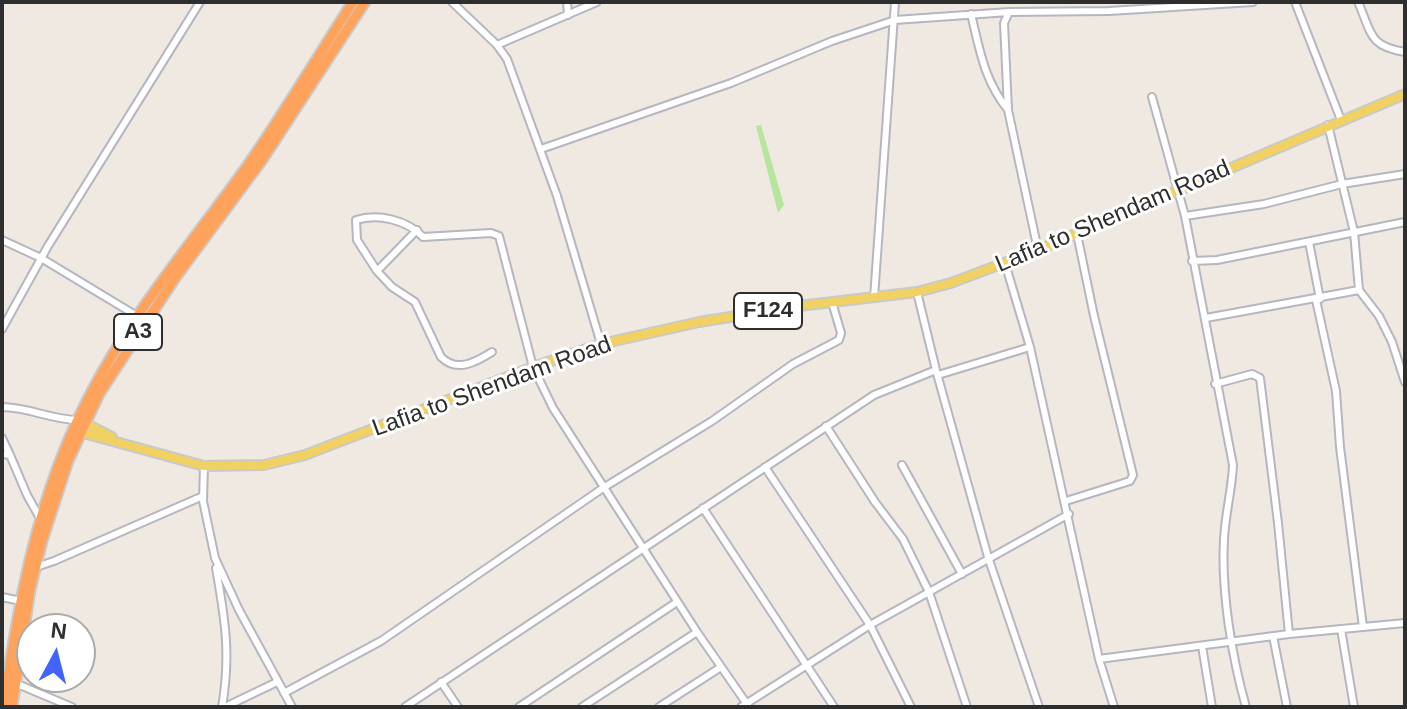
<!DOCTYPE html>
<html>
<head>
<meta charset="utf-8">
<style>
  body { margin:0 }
  #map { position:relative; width:1407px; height:709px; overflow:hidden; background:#efe9e1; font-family:Arial,sans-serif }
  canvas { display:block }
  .frame { position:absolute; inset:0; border:4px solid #2e2e2e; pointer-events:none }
  .north { position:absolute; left:16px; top:613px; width:80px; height:80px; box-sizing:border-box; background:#fff; border:2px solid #ababab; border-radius:50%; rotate:7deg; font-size:22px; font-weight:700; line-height:32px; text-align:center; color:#2e2e2e }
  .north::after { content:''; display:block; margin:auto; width:28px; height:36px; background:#4264fb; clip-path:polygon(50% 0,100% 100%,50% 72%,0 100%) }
</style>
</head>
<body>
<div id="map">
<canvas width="1407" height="709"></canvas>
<div class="frame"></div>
<div class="north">N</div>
</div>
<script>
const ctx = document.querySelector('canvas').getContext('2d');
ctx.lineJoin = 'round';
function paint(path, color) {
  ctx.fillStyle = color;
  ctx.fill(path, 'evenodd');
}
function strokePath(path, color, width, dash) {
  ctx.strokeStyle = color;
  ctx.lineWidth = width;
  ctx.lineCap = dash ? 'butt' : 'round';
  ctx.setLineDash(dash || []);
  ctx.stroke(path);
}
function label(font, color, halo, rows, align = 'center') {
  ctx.font = font + ' Arial,sans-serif';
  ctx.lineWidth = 6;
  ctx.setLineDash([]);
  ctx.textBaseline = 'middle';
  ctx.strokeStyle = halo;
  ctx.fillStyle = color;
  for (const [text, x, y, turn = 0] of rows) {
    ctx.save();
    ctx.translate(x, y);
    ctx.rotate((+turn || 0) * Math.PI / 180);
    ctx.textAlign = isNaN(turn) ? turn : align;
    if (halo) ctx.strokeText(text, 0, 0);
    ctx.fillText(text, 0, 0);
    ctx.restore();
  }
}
const green = new Path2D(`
  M761,125L784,205L778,213L756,126Z`);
const minor = new Path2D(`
  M452,2L497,45L507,59L557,196L601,344
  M567,2L568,15
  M1295,2L1341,120
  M1358,2C1372,33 1368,46 1405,52
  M1009,12L1004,23L1008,110L1038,250
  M971,14C980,51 984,80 1008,110
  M497,45L597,2
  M1152,97L1185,216L1233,465C1232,490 1225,514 1224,540C1221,591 1232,658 1246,707
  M1328,125L1354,232L1359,290L1379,316L1392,342L1405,382
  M541,149L731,83L832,41L895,20L1009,12L1109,11L1253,2
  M1185,216L1264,204L1342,184L1405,174
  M2,240L41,258L137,316
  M1309,242L1320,299
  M1192,261L1217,260L1405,222
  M1005,263L1030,347L1099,659L1114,707
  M377,271L417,230
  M917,292L936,370L988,557L1039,707
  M874,298L895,2
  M1316,300L1336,391L1340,447L1363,627
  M1206,318L1359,290
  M2,329L48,246L200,2
  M492,352C476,362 457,373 441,357L415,302L392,287L377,271L357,240L356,220C378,213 407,220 423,237L491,233L499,236L533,367L553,408L697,632L749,707
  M938,375L1030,347
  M1215,384L1252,374L1260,378L1278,523L1289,634
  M2,407C29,407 51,420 78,420
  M826,426L875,502L903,539L929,592L967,707
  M2,438L10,455
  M2,454L10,455L27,495L41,520
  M902,465L962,574
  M204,466L203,501L215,558L239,610L292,707
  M765,467L870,625L911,707
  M1066,501L1130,481L1133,475L1094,316L1077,234
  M703,508L834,707
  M36,567L54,561L203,496
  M216,568C225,619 231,655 222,707
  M2,597L21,601
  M1341,629L1354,707
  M1273,636L1287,707
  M1202,646L1212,707
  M1099,659L1289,634L1405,623
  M441,682L458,707
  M15,683L72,707
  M284,693L381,641L603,488L712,421L793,364L839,340L841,333L832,302
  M225,707L277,682
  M405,707L874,395L936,370
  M519,707L677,602
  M582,707L697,632
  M659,707L721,667
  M741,707L870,625L1069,514`);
const major = new Path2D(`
  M81,421L112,437
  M76,431L204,466L264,465L305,455L533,367L601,344L699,322L799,306L917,292L951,283L1038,250L1405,94`);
const highway = new Path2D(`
  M4,707C18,602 38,495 88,399C131,314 193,242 248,165C285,112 318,56 353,2
  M12,707L30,590L42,541L68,461L99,394L175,278L262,160L365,2`);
const shields = [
  [768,311,68],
  [138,332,48]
];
const shieldNames = [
  ["F124",768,311],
  ["A3",138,332]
];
const streetNames = [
  ["Lafia to Shendam Road",1113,217,-23],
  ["Lafia to Shendam Road",492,387,-20]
];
paint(green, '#b6e59e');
strokePath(minor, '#b4b7c1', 10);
strokePath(major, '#c9c9c9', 12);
strokePath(highway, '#c9c9c9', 13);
strokePath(minor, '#fff', 6);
strokePath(major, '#f2d163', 8);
strokePath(highway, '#ffa35c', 9);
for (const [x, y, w] of shields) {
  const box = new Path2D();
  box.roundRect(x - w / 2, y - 18, w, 36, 6);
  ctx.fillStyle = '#fff';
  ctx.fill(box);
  strokePath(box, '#2e2e2e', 2);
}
label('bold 22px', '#2e2e2e', null, shieldNames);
label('24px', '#2e2e2e', '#fff', streetNames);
</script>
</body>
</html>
